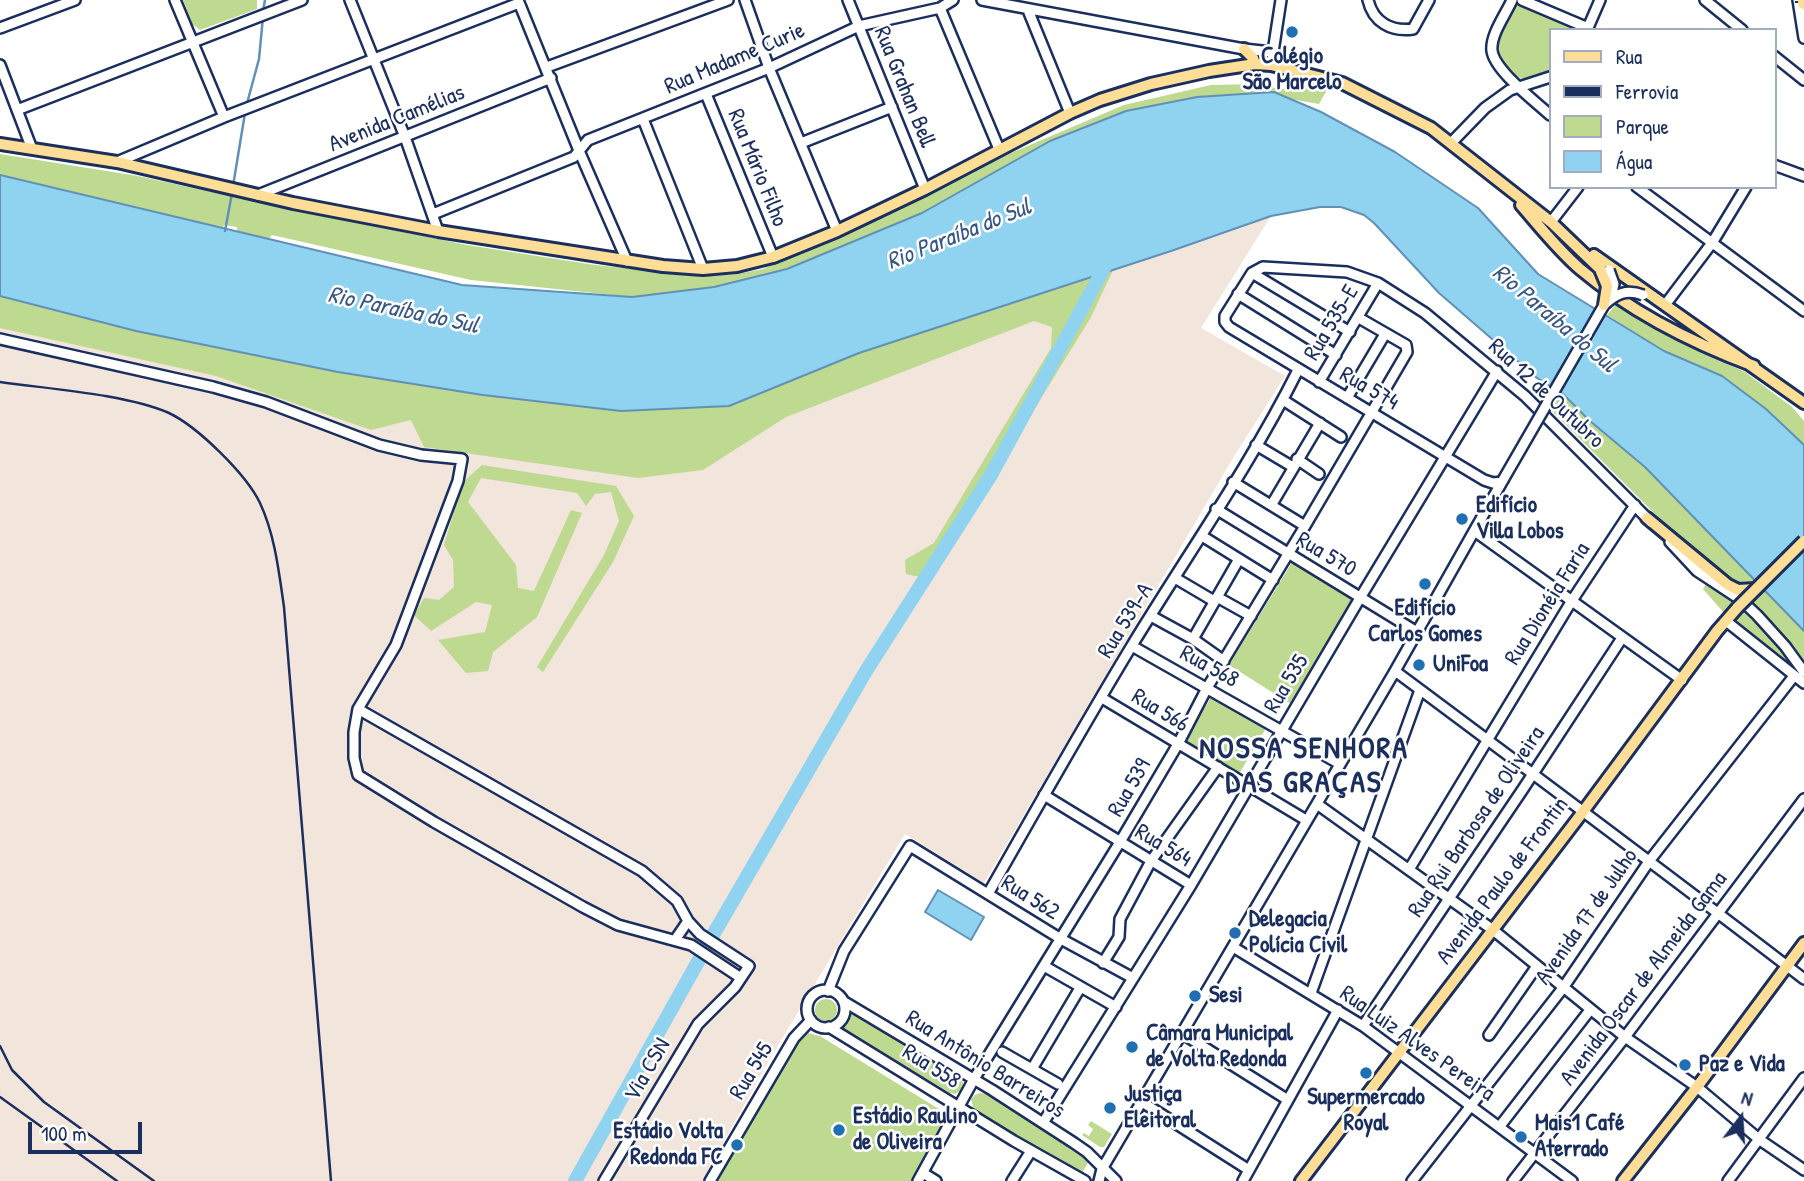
<!DOCTYPE html>
<html>
<head>
<meta charset="utf-8">
<style>
  body { margin:0 }
  #map { position:relative; width:1804px; height:1181px; overflow:hidden; background:#fff; font-family:"Patrick Hand",sans-serif }
  canvas { display:block }
  .legend { position:absolute; left:1549px; top:28px; width:228px; height:161px; box-sizing:border-box; background:#fff; border:2px solid #a4acbf; margin:0; padding:9px 12px; list-style:none; font-size:21px; color:#1b2f5e }
  .legend li { display:flex; align-items:center; gap:14px; height:35px }
  .legend b { width:35px; border:2px solid #a4acbf }
  .north { position:absolute; left:1706px; top:1083px; width:70px; height:70px; -webkit-text-stroke:5px #fff; paint-order:stroke; rotate:17deg; font-size:19px; font-weight:700; line-height:28px; text-align:center; color:#1b2f5e }
  .north::after { content:''; display:block; margin:auto; width:24px; height:32px; background:#1b2f5e; clip-path:polygon(50% 0,100% 100%,50% 72%,0 100%) }
  .scale { position:absolute; left:28px; top:1122px; width:114px; height:32px; box-sizing:border-box; border:4px solid #1b2f5e; border-top:0; padding-left:9px; font-size:21px; line-height:24px; white-space:nowrap; color:#1b2f5e; -webkit-text-stroke:5px #fff; paint-order:stroke }
</style>
</head>
<body>
<div id="map">
<canvas width="1804" height="1181"></canvas>
<ul class="legend">
<li><b style="height:9px;background:#fede96"></b>Rua</li>
<li><b style="height:9px;background:#1b2f5e"></b>Ferrovia</li>
<li><b style="height:19px;background:#bed990"></b>Parque</li>
<li><b style="height:19px;background:#90d3f1"></b>Água</li>
</ul>
<div class="north">N</div>
<div class="scale">100 m</div>
</div>
<script>
const ctx = document.querySelector('canvas').getContext('2d');
ctx.lineJoin = 'round';
function paint(path, color) {
  ctx.fillStyle = color;
  ctx.fill(path, 'evenodd');
}
function strokePath(path, color, width, dash) {
  ctx.strokeStyle = color;
  ctx.lineWidth = width;
  ctx.lineCap = dash ? 'butt' : 'round';
  ctx.setLineDash(dash || []);
  ctx.stroke(path);
}
function label(font, color, halo, rows, align = 'center') {
  ctx.font = font + ' "Patrick Hand",sans-serif';
  ctx.lineWidth = 5;
  ctx.setLineDash([]);
  ctx.textBaseline = 'middle';
  ctx.strokeStyle = halo;
  ctx.fillStyle = color;
  for (const [text, x, y, turn = 0] of rows) {
    ctx.save();
    ctx.translate(x, y);
    ctx.rotate((+turn || 0) * Math.PI / 180);
    ctx.textAlign = isNaN(turn) ? turn : align;
    if (halo) ctx.strokeText(text, 0, 0);
    ctx.fillText(text, 0, 0);
    ctx.restore();
  }
}
const built = new Path2D(`
  M1271,216L1201,328L1285,376L1233,458L984,883L905,834L771,1057L702,1181H618L613,1178L611,1181H0V296L136,331L338,372L483,395L621,411L859,353L1171,251Z`);
const green = new Path2D(`
  M183,0H257V9L200,30L192,24Z
  M1516,3L1577,30H1550V73C1546,75 1540,79 1535,80C1517,83 1491,61 1494,42C1496,32 1510,13 1516,3Z
  M1259,84L1279,89L1328,88L1319,104L1279,97L1126,111L1050,141L922,213L787,269L714,287L632,297L471,280L272,235L258,253L238,250L237,227L224,225L217,241L0,175V154L138,176L275,206L467,245L595,265L703,276L731,275L763,269L1011,153L1124,105L1211,85Z
  M1113,270L1091,317L930,579L906,574L905,560L934,543L1051,348L1052,327L1034,321L786,417L703,470L638,478L424,447L411,420L371,430L216,376L0,328V296L136,331L338,372L483,395L621,411L729,406L859,353Z
  M1616,304L1675,340L1745,372L1792,407L1804,421V445L1766,409L1732,383L1712,371L1664,351L1607,315Z
  M1560,392L1590,421L1645,467L1758,580L1742,596L1693,560L1699,553L1653,512L1550,409Z
  M482,465L616,486L634,516L613,562L543,672L537,667L604,555L619,521L611,492L595,494L586,506L577,493L481,478L468,502L516,565L518,588L534,591L571,510L582,513L537,617L493,652L488,671L466,673L438,640L485,632L492,605L476,602L431,631L414,615L424,598L439,600L454,587L453,560L444,545L463,482Z
  M1293,561L1354,596L1291,704L1229,665Z
  M1707,582L1737,601L1725,614L1703,589Z
  M1765,588L1804,630V666L1750,603Z
  M1745,608L1787,652L1800,674L1786,663L1785,659L1744,629L1737,621L1739,614Z
  M1212,696L1266,728L1239,774L1185,740Z
  M815 1010a11 11 0 1 1 22 0a11 11 0 1 1-22 0Z
  M849,1011L959,1077L963,1083L962,1090L955,1094L950,1093L840,1027Z
  M808,1033L820,1036L947,1114L944,1128L913,1181H715L797,1043Z
  M980,1093L986,1094L1071,1145L1089,1161L1082,1173L1031,1146L974,1110L971,1099L975,1095Z
  M1091,1121L1112,1134L1104,1147H1100L1082,1135L1084,1133L1089,1136L1093,1129L1088,1125Z`);
const water = new Path2D(`
  M1274,92L1321,112L1395,152L1478,208L1538,274L1664,351L1722,376L1766,409L1804,445V631L1645,467L1590,421L1563,394L1537,378L1439,293L1374,223L1364,215L1341,207H1320L1271,216L1171,251L859,353L729,406L621,411L483,395L338,372L136,331L0,296V175L462,285L632,297L714,287L787,269L922,213L1050,141L1126,111L1197,97Z
  M938,890L984,917L971,940L925,912Z`);
const stream = new Path2D(`
  M263,11L265,0
  M246,107L259,59L263,17
  M233,186L245,113
  M225,231L232,193`);
const river = new Path2D(`
  M575,1181L713,935L866,671L991,475L1109,259`);
const minor = new Path2D(`
  M175,0L224,117
  M350,0L405,137L438,231
  M518,0L580,153L627,261
  M745,0L769,68L837,231
  M848,0L925,189
  M982,0L1244,49L1271,52
  M1368,0C1373,22 1391,32 1413,29L1429,0
  M1512,0C1506,14 1490,35 1492,51C1495,71 1535,101 1550,115
  M1522,0L1588,28
  M1705,0L1742,30
  M1798,0L1804,38
  M940,8L999,149
  M1028,10L1070,113
  M0,28L75,0
  M1587,30L1600,0
  M1774,56L1804,80
  M0,65L32,149
  M1271,65L1281,0
  M547,67L728,0
  M706,94L773,257
  M17,110L302,0
  M643,119L703,269
  M1452,142L1485,108L1510,90L1550,77
  M801,143L892,107
  M117,162L224,117L519,3
  M1774,165L1804,176
  M1637,187L1804,311
  M258,195L551,78
  M433,214L574,157L588,140L769,68L859,26L940,8L953,0
  M1551,222L1578,187
  M1252,273L1350,332
  M1238,294L1336,355
  M1665,305L1712,243L1746,187
  M0,339L213,387L266,402L379,445L421,455L462,459L458,481L396,645L358,709L354,732V758L358,775L434,822L583,907L618,925L691,945L741,978
  M1319,382L1378,283
  M1347,398L1385,334
  M1283,400L1341,437
  M1256,445L1293,467
  M1297,459L1319,474
  M1233,482L1305,526
  M1502,482L1493,483L1484,480L1229,327L1225,322V316L1252,273L1263,267L1347,272L1378,283L1425,313L1525,396L1651,522
  M1272,504L1320,423
  M1216,509L1417,632
  M1476,532L1682,680
  M1202,536L1273,580
  M1670,542L1697,571L1741,600L1757,615L1785,646L1804,672
  M1175,578L1214,601
  M1217,597L1251,616
  M1151,616L1193,639L1224,661
  M1726,621L1804,683
  M1193,639L1239,559
  M1132,646L1340,764
  M1395,671C1532,773 1669,875 1804,979
  M1102,698L1306,820
  M358,709L642,871L677,901L688,921L700,934L749,966L735,987L698,1024L604,1181
  M1044,795L1191,885
  M1317,804L1493,930L1625,1037L1697,1087L1760,1140L1804,1170
  M1410,868L1571,602L1635,505
  M988,894C1035,811 1082,728 1131,647C1187,555 1250,466 1298,370
  M675,940L688,921
  M1233,947L1363,1026L1572,1181
  M1103,963L1119,937L1120,919L1151,861L1218,767
  M1044,966L1116,1007
  M807 1009a19 19 0 1 1 38 0a19 19 0 1 1-38 0Z
  M828,991L844,951L910,846L1061,939L1133,978
  M1311,993L1420,690
  M843,1001L992,1090L1074,1143L1087,1152L1116,1181
  M1363,1026L1523,789L1622,638
  M829,1027L1014,1141L1085,1181
  M1183,1034L1288,1100
  M1489,1035L1537,966
  M1002,1052L1058,1084
  M1032,1069L1080,988
  M1142,1102L1249,1170
  M1043,1123L1191,885L1360,598L1497,371
  M1500,1126L1590,1010
  M923,1173L936,1181
  M710,1181L794,1038L811,1020
  M918,1181L974,1079L1120,842L1178,744L1207,688L1305,526L1407,352L1406,345L1359,318
  M1012,1181L1031,1151
  M1099,1181L1102,1169L1395,671L1503,480
  M1243,1181L1338,1010
  M1412,1181L1563,988L1650,860L1794,676
  M1513,1181L1625,1037L1804,799
  M1728,1181L1804,1078`);
const major = new Path2D(`
  M1244,49L1253,58L1255,64
  M0,144L117,162L293,203L438,231L663,266L703,269L737,266L773,257L837,231L925,189L1070,113L1100,100L1151,84L1209,71L1255,64L1271,65L1342,83L1431,128L1551,222L1600,269
  M1521,205C1540,227 1558,250 1580,269C1631,312 1692,343 1754,366
  M1594,255L1804,403
  M1647,518L1728,585L1738,590L1756,589
  M1301,1181L1582,813L1717,631L1738,607
  M1623,1181L1697,1087L1804,943`);
const rail = new Path2D(`
  M0,382C49,389 125,394 169,413C198,427 246,474 260,503C275,535 279,573 284,607L331,1181
  M0,1046L12,1070L44,1102L154,1181
  M0,1097L117,1181`);
const minorBridge = new Path2D(`
  M1609,270L1614,284L1611,298
  M1503,480L1604,305C1617,293 1627,289 1643,295`);
const majorBridge = new Path2D(`
  M1600,269L1607,286L1604,305
  M1738,607L1804,541`);
const highwayBridge = new Path2D(`
  M1804,1V3`);
const markers = [
  [1292,32,7,"#1f6fb2"],
  [1462,519,7,"#1f6fb2"],
  [1425,584,7,"#1f6fb2"],
  [1419,665,7,"#1f6fb2"],
  [1235,933,7,"#1f6fb2"],
  [1195,996,7,"#1f6fb2"],
  [1132,1047,7,"#1f6fb2"],
  [1685,1065,7,"#1f6fb2"],
  [1366,1073,7,"#1f6fb2"],
  [1110,1108,7,"#1f6fb2"],
  [839,1130,7,"#1f6fb2"],
  [1521,1137,7,"#1f6fb2"],
  [737,1145,7,"#1f6fb2"]
];
const poiNames = [
  ["Colégio",1292,57,"center"],
  ["São Marcelo",1292,83,"center"],
  ["Edifício",1476,506],
  ["Villa Lobos",1476,532],
  ["Edifício",1425,609,"center"],
  ["Carlos Gomes",1425,635,"center"],
  ["UniFoa",1433,665],
  ["Delegacia",1249,920],
  ["Polícia Civil",1249,946],
  ["Sesi",1209,996],
  ["Câmara Municipal",1146,1034],
  ["de Volta Redonda",1146,1060],
  ["Paz e Vida",1699,1065],
  ["Justiça",1124,1095],
  ["Eleitoral",1124,1121],
  ["Supermercado",1366,1098,"center"],
  ["Royal",1366,1124,"center"],
  ["Estádio Raulino",853,1117],
  ["de Oliveira",853,1143],
  ["Mais1 Café",1535,1124],
  ["Aterrado",1535,1150],
  ["Estádio Volta",723,1132,"right"],
  ["Redonda FC",723,1158,"right"]
];
const streetNames = [
  ["Rua Madame Curie",735,59,-23],
  ["Rua Grahan Bell",904,87,68],
  ["Avenida Camélias",397,119,-22],
  ["Rua Mário Filho",757,168,68],
  ["Rua 535-E",1332,323,-59],
  ["Rua 574",1369,389,30],
  ["Rua 12 de Outubro",1546,394,43],
  ["Rua 570",1326,555,31],
  ["Rua Dionéia Faria",1548,604,-58],
  ["Rua 539-A",1126,621,-58],
  ["Rua 568",1209,667,29],
  ["Rua 535",1287,684,-59],
  ["Rua 566",1160,711,31],
  ["Rua 539",1130,788,-60],
  ["Rua Rui Barbosa de Oliveira",1477,822,-56],
  ["Rua 564",1163,846,31],
  ["Avenida Paulo de Frontin",1503,881,-53],
  ["Rua 562",1030,898,32],
  ["Avenida 17 de Julho",1587,917,-55],
  ["Avenida Oscar de Almeida Gama",1644,979,-53],
  ["Rua Luiz Alves Pereira",1417,1044,35],
  ["Rua Antônio Barreiros",985,1065,32],
  ["Rua 558",931,1067,32],
  ["Via CSN",648,1070,-60],
  ["Rua 545",752,1071,-59]
];
const waterNames = [
  ["Rio Paraíba do Sul",959,235,-22],
  ["Rio Paraíba do Sul",403,311,12],
  ["Rio Paraíba do Sul",1554,319,40]
];
const districtNames = [
  ["NOSSA SENHORA",1304,750],
  ["DAS GRAÇAS",1304,784]
];
paint(built, '#f2e5db');
paint(green, '#bed990');
paint(water, '#90d3f1');
strokePath(water, '#6191b6', 2);
strokePath(stream, '#6191b6', 2.5);
strokePath(river, '#90d3f1', 14);
strokePath(minor, '#1b2f5e', 14);
strokePath(major, '#1b2f5e', 16);
strokePath(minor, '#fff', 9);
strokePath(major, '#fede96', 10);
strokePath(rail, '#1b2f5e', 2.5);
strokePath(minorBridge, '#1b2f5e', 14, []);
strokePath(majorBridge, '#1b2f5e', 16, []);
strokePath(highwayBridge, '#1b2f5e', 18, []);
strokePath(minorBridge, '#fff', 9);
strokePath(majorBridge, '#fede96', 10);
strokePath(highwayBridge, '#fede96', 12);
for (const [x, y, r, color] of markers) {
  const dot = new Path2D();
  dot.arc(x, y, r, 0, 2 * Math.PI);
  ctx.fillStyle = color;
  ctx.fill(dot);
  strokePath(dot, '#fff', 2.5);
}
label('bold 23px', '#1b2f5e', '#fff', poiNames, 'left');
label('23px', '#1b2f5e', '#fff', streetNames);
label('italic 24px', '#385883', '#fff', waterNames);
ctx.letterSpacing = '2px';
label('bold 30px', '#1b2f5e', '#fff', districtNames);
ctx.letterSpacing = '0px';
</script>
</body>
</html>
